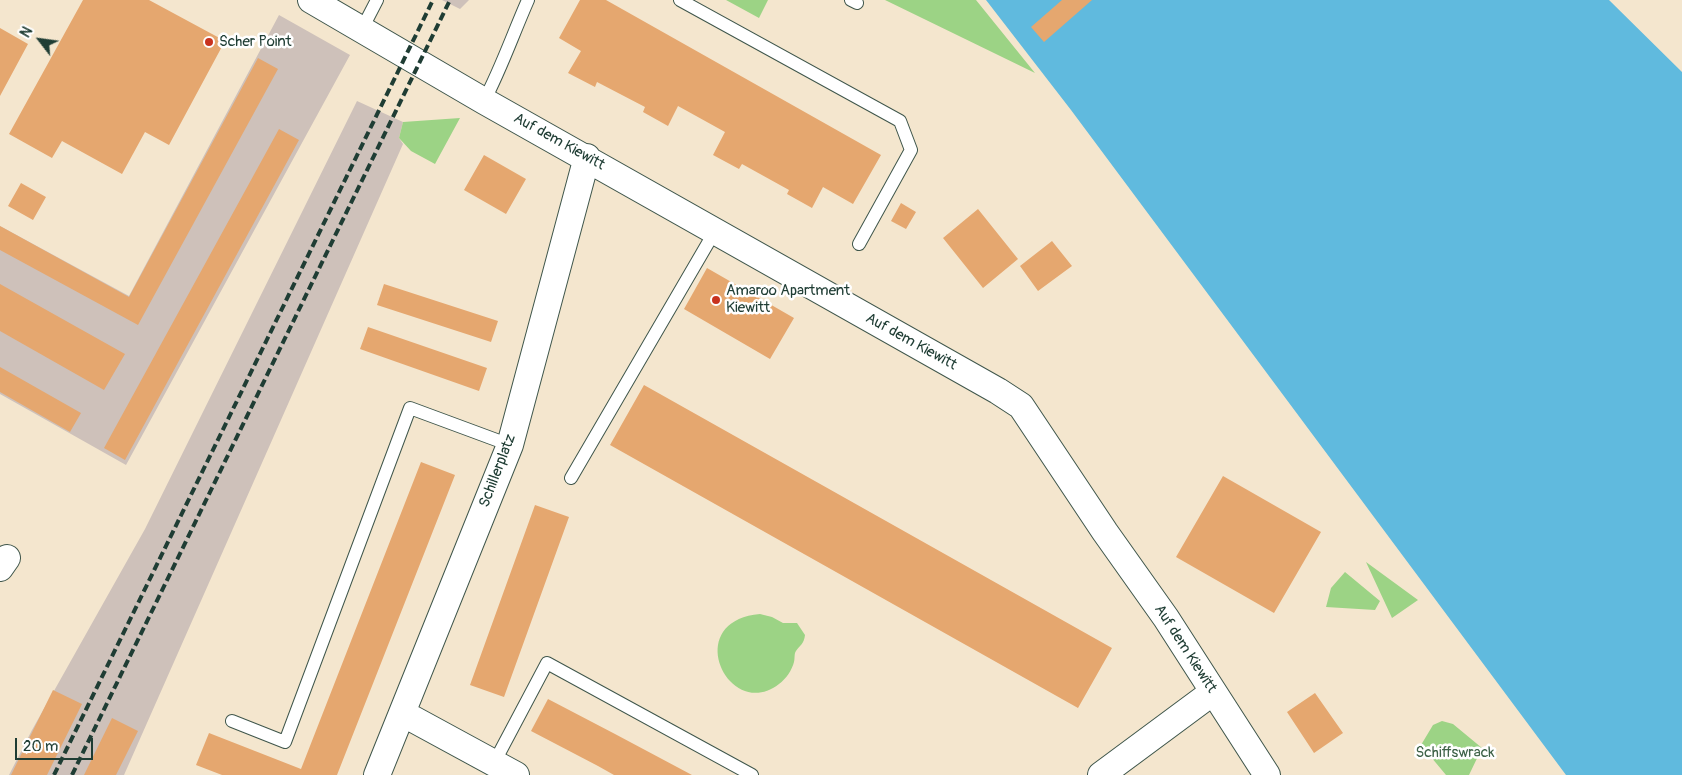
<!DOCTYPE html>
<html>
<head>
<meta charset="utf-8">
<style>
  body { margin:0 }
  #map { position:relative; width:1682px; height:775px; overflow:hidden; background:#f4e6ce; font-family:Pangolin,sans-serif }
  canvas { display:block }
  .north { position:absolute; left:15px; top:15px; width:50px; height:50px; -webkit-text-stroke:4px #fff; paint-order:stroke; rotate:300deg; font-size:14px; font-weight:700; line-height:20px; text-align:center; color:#1f3d34 }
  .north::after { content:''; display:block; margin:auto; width:18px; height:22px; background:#1f3d34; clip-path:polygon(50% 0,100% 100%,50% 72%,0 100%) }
  .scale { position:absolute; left:15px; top:738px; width:78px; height:22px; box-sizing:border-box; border:2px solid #1f3d34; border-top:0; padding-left:6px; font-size:15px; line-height:18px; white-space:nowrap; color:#1f3d34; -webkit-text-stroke:4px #fff; paint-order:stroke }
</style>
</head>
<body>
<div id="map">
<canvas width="1682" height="775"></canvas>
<div class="north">N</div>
<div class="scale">20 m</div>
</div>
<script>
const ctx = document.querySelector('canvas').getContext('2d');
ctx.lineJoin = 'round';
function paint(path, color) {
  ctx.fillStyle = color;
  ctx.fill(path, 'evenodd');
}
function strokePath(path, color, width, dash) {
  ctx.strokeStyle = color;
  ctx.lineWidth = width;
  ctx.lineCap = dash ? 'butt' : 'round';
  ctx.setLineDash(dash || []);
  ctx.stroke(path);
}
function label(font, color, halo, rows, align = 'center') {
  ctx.font = font + ' Pangolin,sans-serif';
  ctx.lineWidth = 5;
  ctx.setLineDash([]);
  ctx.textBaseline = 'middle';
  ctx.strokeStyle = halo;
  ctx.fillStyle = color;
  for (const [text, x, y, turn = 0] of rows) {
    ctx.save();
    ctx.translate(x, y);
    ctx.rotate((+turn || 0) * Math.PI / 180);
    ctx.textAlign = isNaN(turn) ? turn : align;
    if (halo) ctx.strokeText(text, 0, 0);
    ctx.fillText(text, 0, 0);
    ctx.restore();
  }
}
const industrial = new Path2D(`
  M442,0H469L460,9Z
  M279,15L350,55L126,465L0,394V226L129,296Z
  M357,101L403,122L399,138L403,144L124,775H9L32,730L145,529Z`);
const green = new Path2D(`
  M726,0H768L759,18Z
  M885,0H976L1035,73Z
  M460,118L435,164L411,151L399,138L403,122Z
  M1366,562L1418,600L1392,618Z
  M1345,572L1380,601L1375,610L1326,607L1331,588Z
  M760,614L772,617L783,623H797L805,635C804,644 800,645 796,651C794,653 795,659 794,662C792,670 786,679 779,684C729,723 680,621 760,614Z
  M1442,721L1453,724L1482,748L1469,775H1446L1421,745L1433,725Z`);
const water = new Path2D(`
  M986,0H1609L1682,72V775H1566L1071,110Z`);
const building = new Path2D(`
  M83,0H149L225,41L169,145L145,132L122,174L62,141L52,158L9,134Z
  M580,0H606L881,155L853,204L823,187L812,208L787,194L789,190L742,164L739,169L713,155L725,132L678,106L668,126L643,112L645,107L597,82L595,87L568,73L581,51L559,38Z
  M1062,0H1092L1044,42L1031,27Z
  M0,28L28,44L0,96Z
  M258,58L278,69L138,325L0,250V226L129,297Z
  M279,129L299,140L125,460L104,448Z
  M484,155L526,179L506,214L464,190Z
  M21,183L46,197L33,220L8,206Z
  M901,203L916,212L906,229L891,221Z
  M978,209L1018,259L983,288L943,238Z
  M1052,241L1072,266L1038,291L1020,266Z
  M707,268L794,318L770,359L684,309Z
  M0,284L125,354L104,390L0,331Z
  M384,284L498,321L491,342L377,305Z
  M368,327L487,368L479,391L360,349Z
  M0,367L81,413L70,432L0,392Z
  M644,385L1112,648L1078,708L610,445Z
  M421,462L455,475L337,775H222L196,765L209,733L301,769Z
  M1223,476L1321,532L1274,613L1176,557Z
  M535,505L569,517L504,697L470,685Z
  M53,690L82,704L47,775H11Z
  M1315,693L1343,733L1314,753L1287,712Z
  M548,699L615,734L692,775H614L598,766L531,731Z
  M112,718L138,731L116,775H84Z`);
const service = new Path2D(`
  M680,0L900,121L911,150L859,244
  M851,0L857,3
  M362,29L377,0
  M484,101C501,69 513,34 528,0
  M571,478L715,231
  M232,721L285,742L410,408L510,445
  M494,763L547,663L752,775`);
const minor = new Path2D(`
  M311,0L484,101L998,391L1021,406L1105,532L1166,618L1267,775
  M0,568L7,558
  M402,713L516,775
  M377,775L510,445L587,157
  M1101,775L1213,692`);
const rail = new Path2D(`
  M54,775L433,0
  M72,775L450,0`);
const markers = [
  [209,42,5,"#c8321e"],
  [716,300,5,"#c8321e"]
];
const poiNames = [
  ["Scher Point",219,42],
  ["Amaroo Apartment",726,291],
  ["Kiewitt",726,308]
];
const streetNames = [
  ["Auf dem Kiewitt",559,142,29],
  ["Auf dem Kiewitt",911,342,29],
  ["Schillerplatz",498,471,-69],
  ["Auf dem Kiewitt",1185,649,57]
];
const parkNames = [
  ["Schiffswrack",1455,753]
];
paint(industrial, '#cec1ba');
paint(green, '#9cd385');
paint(water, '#60bade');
paint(building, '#e5a76f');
strokePath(service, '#3f564b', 14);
strokePath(minor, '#3f564b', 28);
strokePath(service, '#fff', 12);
strokePath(minor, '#fff', 26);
strokePath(rail, '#1f3d34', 4, [8, 4]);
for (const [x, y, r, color] of markers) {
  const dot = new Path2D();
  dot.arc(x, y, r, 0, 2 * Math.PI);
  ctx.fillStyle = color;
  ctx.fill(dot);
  strokePath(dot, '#fff', 2);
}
label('15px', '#1f3d34', '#fff', poiNames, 'left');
label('15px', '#1f3d34', '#fff', streetNames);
label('15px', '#3e6248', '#fff', parkNames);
</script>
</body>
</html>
